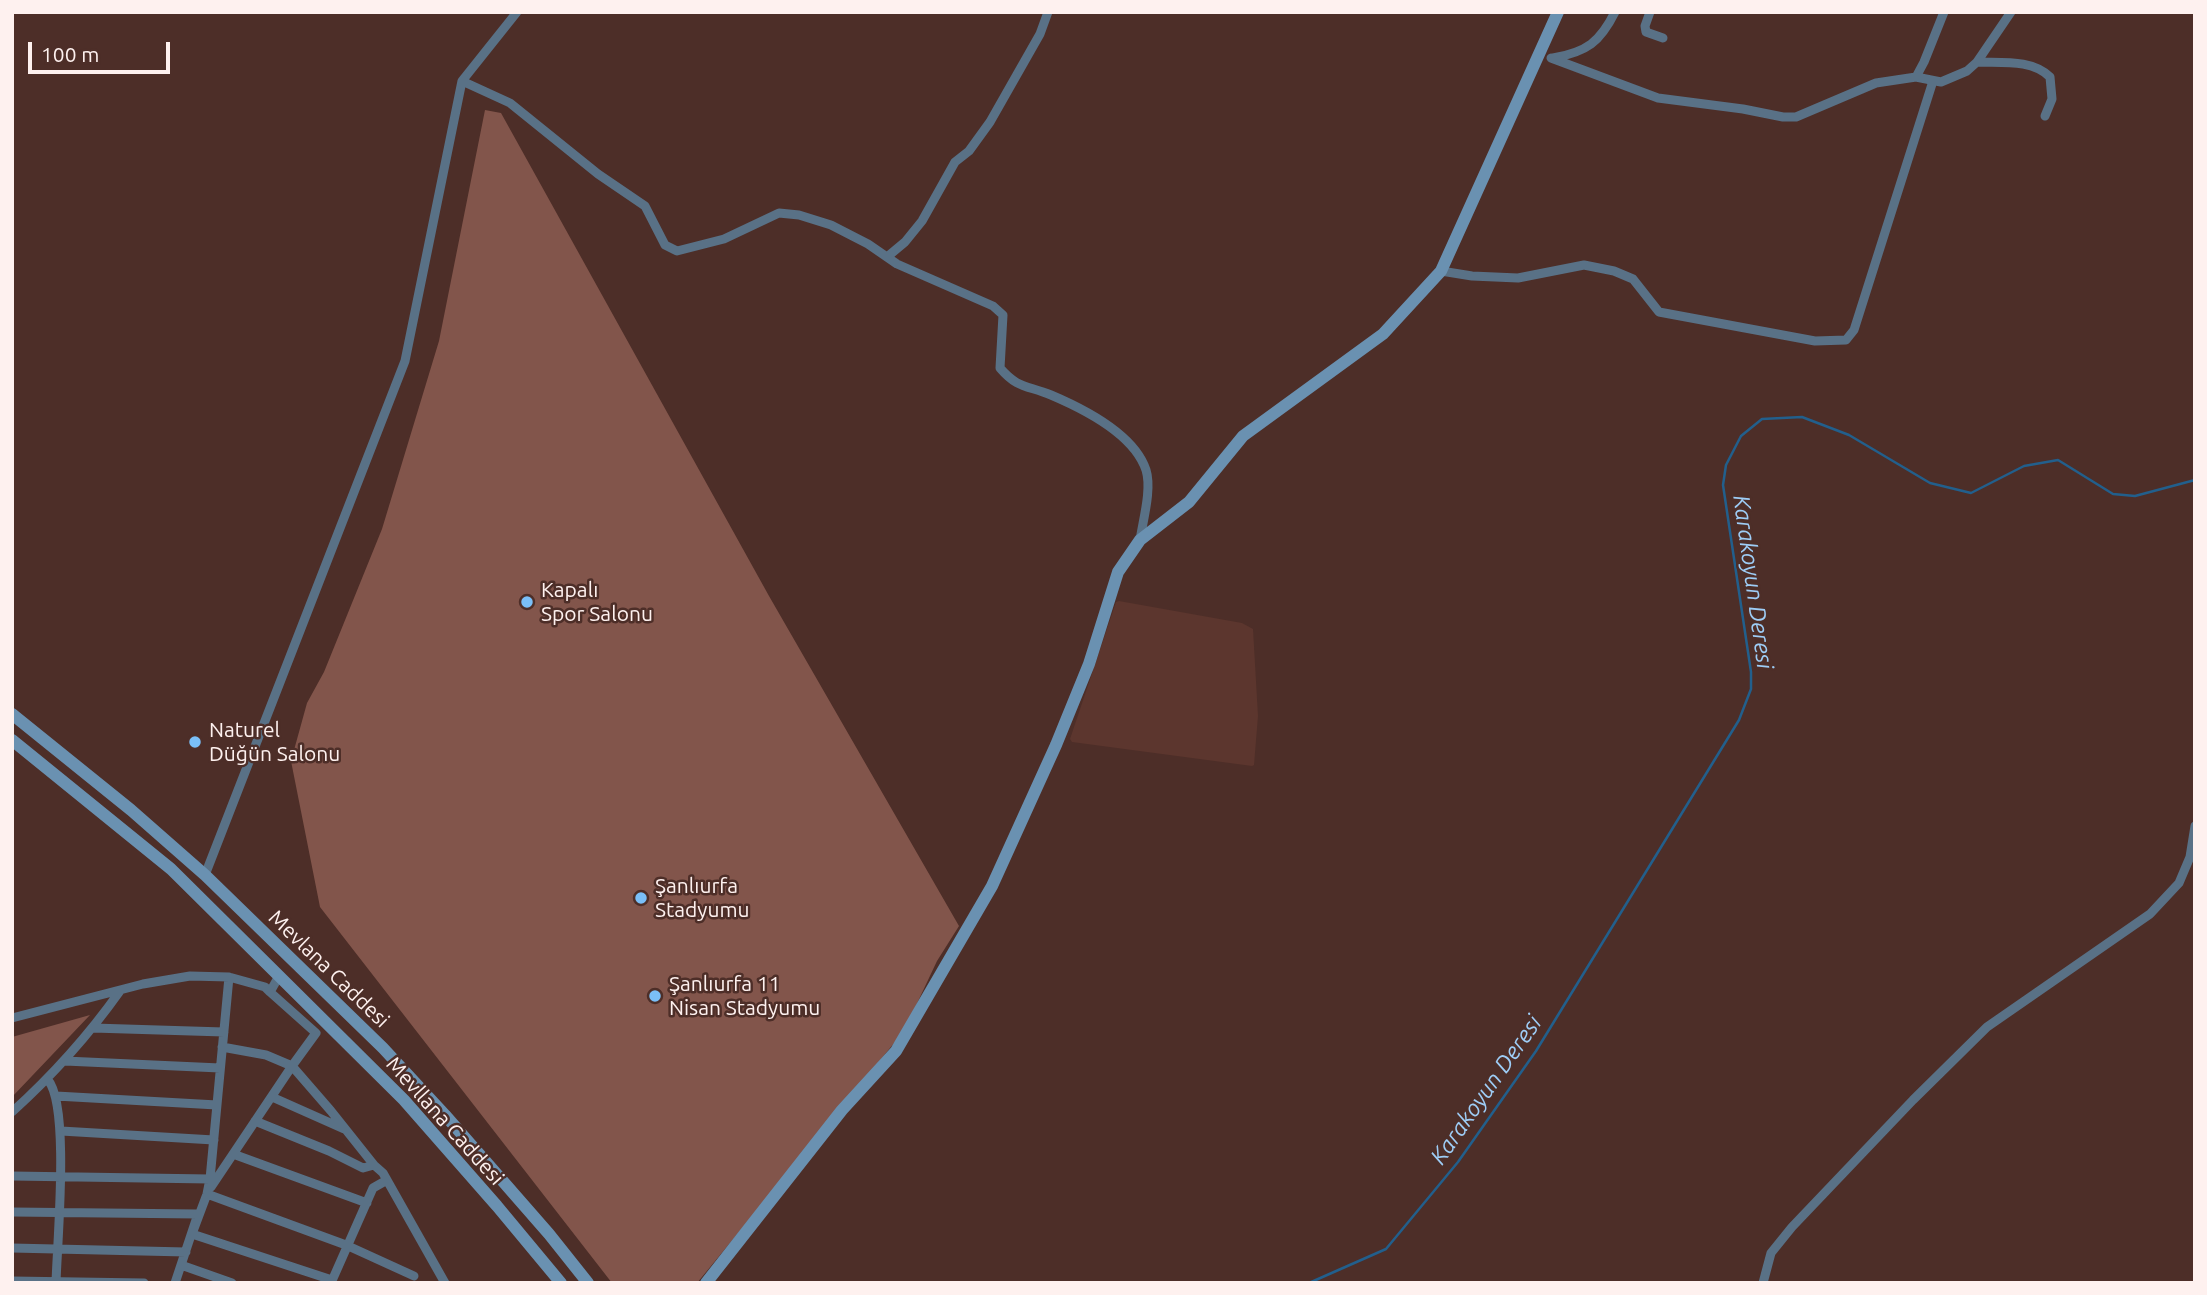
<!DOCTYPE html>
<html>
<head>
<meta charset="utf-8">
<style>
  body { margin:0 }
  #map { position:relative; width:2207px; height:1295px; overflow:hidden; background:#4d2e28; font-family:Ubuntu,sans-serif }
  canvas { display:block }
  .frame { position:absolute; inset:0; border:14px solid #fef1ef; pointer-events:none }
  .scale { position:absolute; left:28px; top:42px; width:142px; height:32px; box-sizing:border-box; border:4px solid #fef1ef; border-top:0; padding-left:9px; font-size:21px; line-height:24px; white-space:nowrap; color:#fef1ef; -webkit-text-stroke:5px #4d2e28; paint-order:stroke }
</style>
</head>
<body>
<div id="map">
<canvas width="2207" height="1295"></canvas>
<div class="frame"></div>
<div class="scale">100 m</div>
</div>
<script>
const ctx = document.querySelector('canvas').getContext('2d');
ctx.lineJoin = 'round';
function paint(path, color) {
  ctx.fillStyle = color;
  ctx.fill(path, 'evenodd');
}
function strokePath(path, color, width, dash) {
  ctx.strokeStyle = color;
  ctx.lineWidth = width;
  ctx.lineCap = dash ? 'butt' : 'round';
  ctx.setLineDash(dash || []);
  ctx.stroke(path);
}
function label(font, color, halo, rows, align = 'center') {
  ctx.font = font + ' Ubuntu,sans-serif';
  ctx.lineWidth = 5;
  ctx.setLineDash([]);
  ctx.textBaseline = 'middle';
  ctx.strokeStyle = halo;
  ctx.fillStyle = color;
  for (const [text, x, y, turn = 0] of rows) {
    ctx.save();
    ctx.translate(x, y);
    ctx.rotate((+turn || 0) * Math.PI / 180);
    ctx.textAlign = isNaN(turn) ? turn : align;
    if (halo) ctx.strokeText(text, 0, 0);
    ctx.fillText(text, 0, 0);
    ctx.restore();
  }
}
const built = new Path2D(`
  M1119,601L1242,623L1253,629L1258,716L1254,765L1252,766L1072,742L1070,739L1116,602Z`);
const green = new Path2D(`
  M485,110L501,113L769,596L959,926L937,961L904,1031L697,1283H612L320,907L291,761L307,703L324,672L382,529L439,341Z
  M90,1015L12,1097V1037Z`);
const stream = new Path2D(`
  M1309,1283L1386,1249L1458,1162L1536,1051L1739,720L1751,689V672L1723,485L1726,465L1741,436L1762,419L1802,417L1849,435L1930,483L1971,493L2024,466L2058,460L2113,494L2135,496L2195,480`);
const street = new Path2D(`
  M1650,12L1645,26L1646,32L1663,38
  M1551,58L1658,98L1743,109L1783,117H1796L1876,83L1916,77L1941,82L1967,71L1977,62L2011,12
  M1553,58C1587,52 1600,42 1615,12
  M1977,62C2002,63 2032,59 2050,77L2052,99L2045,116
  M1916,77L1924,62L1944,12
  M462,81L510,103L598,174L645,206L665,245L677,251L724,239L779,213L799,215L831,225L868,244L897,264L993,306L1003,315L1000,368C1018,389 1027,385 1051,395C1084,409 1134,434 1146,470C1152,489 1143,520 1140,540
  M887,257L905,242L922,221L955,162L969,151L990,122L1040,34L1048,12
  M1441,271L1472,276L1518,278L1584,265L1614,271L1633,279L1659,312L1815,341L1846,340L1854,330L1933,81
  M205,875L405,361L462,81L517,12
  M229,977L210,1179L207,1194L192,1234L332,1280
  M270,992L316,1033L292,1066L331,1111L374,1165L383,1173L445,1283
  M12,1018L143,984L190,976L229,977L265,987L270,992L279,976
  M93,1028L224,1032
  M65,1061L220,1068
  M48,1080C70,1106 57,1243 56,1283
  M56,1096L217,1105
  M272,1097L344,1129
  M12,1112C53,1075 88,1036 120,991
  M255,1121L329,1151L363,1168L374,1165
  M61,1131L214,1140
  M233,1154L367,1203
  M12,1176L210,1179
  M211,1187L292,1066L266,1055L222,1047
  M207,1194L346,1245L414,1276
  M12,1212L198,1214L175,1283
  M12,1248L186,1252
  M181,1265L232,1283
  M12,1281L144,1283
  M331,1283L373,1188L387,1180
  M1763,1283L1771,1253L1792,1227L1913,1100L1987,1027L2150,914L2179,883L2190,857L2195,826`);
const secondary = new Path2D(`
  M12,714L131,810L205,875L383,1048L445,1115L549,1234L588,1283
  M12,740L171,869L279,976L404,1100L497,1206L561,1283
  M706,1283L842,1110L896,1051L992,886L1056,745L1089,664L1118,572L1140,540L1189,502L1243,436L1383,334L1441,271L1558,12`);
const markers = [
  [527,602,7,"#7abff8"],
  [195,742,7,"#7abff8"],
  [641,898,7,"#7abff8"],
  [655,996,7,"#7abff8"]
];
const poiNames = [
  ["Kapalı",541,590],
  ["Spor Salonu",541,614],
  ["Naturel",209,730],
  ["Düğün Salonu",209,754],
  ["Şanlıurfa",655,886],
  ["Stadyumu",655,910],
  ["Şanlıurfa 11",669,984],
  ["Nisan Stadyumu",669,1008]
];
const streetNames = [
  ["Mevlana Caddesi",329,969,44],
  ["Mevllana Caddesi",445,1121,48]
];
const waterNames = [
  ["Karakoyun Deresi",1753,582,82],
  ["Karakoyun Deresi",1486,1090,-55]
];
paint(built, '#5c362e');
paint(green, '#82554b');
strokePath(stream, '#225f8c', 2.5);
strokePath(street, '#597186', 9);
strokePath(secondary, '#6a91b1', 12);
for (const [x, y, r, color] of markers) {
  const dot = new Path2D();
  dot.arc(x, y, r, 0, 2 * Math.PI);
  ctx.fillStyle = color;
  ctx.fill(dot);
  strokePath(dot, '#4d2e28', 2.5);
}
label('21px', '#fef1ef', '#4d2e28', poiNames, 'left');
label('21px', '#fef1ef', '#4d2e28', streetNames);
label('italic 23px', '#9ecdf6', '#4d2e28', waterNames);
</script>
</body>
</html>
